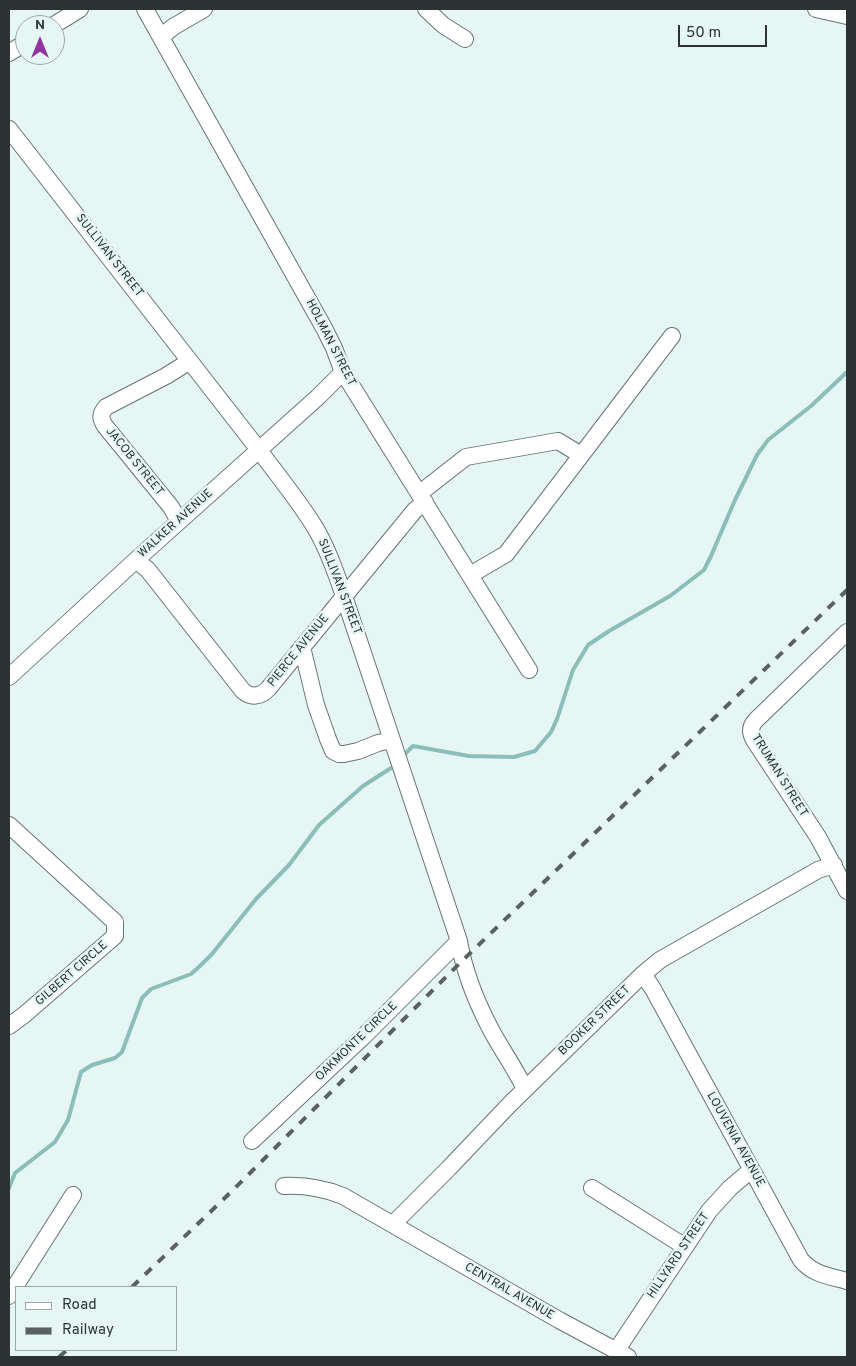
<!DOCTYPE html>
<html>
<head>
<meta charset="utf-8">
<style>
  body { margin:0 }
  #map { position:relative; width:856px; height:1366px; overflow:hidden; background:#e6f6f4; font-family:Overpass,sans-serif }
  canvas { display:block }
  .frame { position:absolute; inset:0; border:10px solid #2d3332; pointer-events:none }
  .legend { position:absolute; left:15px; top:1286px; width:162px; height:65px; box-sizing:border-box; background:#e6f6f4; border:1px solid #9ca8a6; margin:0; padding:6px 9px; list-style:none; font-size:15px; color:#2d3332 }
  .legend li { display:flex; align-items:center; gap:10px; height:25px }
  .legend b { width:25px; border:1px solid #9ca8a6 }
  .north { position:absolute; left:15px; top:15px; width:50px; height:50px; box-sizing:border-box; background:#e6f6f4; border:1px solid #9ca8a6; border-radius:50%; rotate:0deg; font-size:14px; font-weight:700; line-height:20px; text-align:center; color:#2d3332 }
  .north::after { content:''; display:block; margin:auto; width:18px; height:22px; background:#8f349f; clip-path:polygon(50% 0,100% 100%,50% 72%,0 100%) }
  .scale { position:absolute; left:678px; top:25px; width:89px; height:22px; box-sizing:border-box; border:2px solid #2d3332; border-top:0; padding-left:6px; font-size:15px; line-height:18px; white-space:nowrap; color:#2d3332; -webkit-text-stroke:4px #e6f6f4; paint-order:stroke }
</style>
</head>
<body>
<div id="map">
<canvas width="856" height="1366"></canvas>
<div class="frame"></div>
<ul class="legend">
<li><b style="height:6px;background:#fff"></b>Road</li>
<li><b style="height:6px;background:#596261"></b>Railway</li>
</ul>
<div class="north">N</div>
<div class="scale">50 m</div>
</div>
<script>
const ctx = document.querySelector('canvas').getContext('2d');
ctx.lineJoin = 'round';
function strokePath(path, color, width, dash) {
  ctx.strokeStyle = color;
  ctx.lineWidth = width;
  ctx.lineCap = dash ? 'butt' : 'round';
  ctx.setLineDash(dash || []);
  ctx.stroke(path);
}
function label(font, color, halo, rows, align = 'center') {
  ctx.font = font + ' Overpass,sans-serif';
  ctx.lineWidth = 5;
  ctx.setLineDash([]);
  ctx.textBaseline = 'middle';
  ctx.strokeStyle = halo;
  ctx.fillStyle = color;
  for (const [text, x, y, turn = 0] of rows) {
    ctx.save();
    ctx.translate(x, y);
    ctx.rotate((+turn || 0) * Math.PI / 180);
    ctx.textAlign = isNaN(turn) ? turn : align;
    if (halo) ctx.strokeText(text, 0, 0);
    ctx.fillText(text, 0, 0);
    ctx.restore();
  }
}
const stream = new Path2D(`
  M406,753L413,746L469,756L514,757L535,751L551,732L557,719L573,670L588,645L609,631L670,596L704,570L711,556L735,500L757,455L768,440L811,406L847,372
  M9,1188L15,1173L55,1142L68,1120L81,1072L92,1065L115,1058L122,1052L142,998L151,989L191,974L200,966L212,954L256,899L289,865L319,825L363,786L391,768`);
const minor = new Path2D(`
  M145,9L324,328L334,348L343,372L529,670
  M426,9L443,25L465,39
  M816,9L847,16
  M54,25L80,9
  M161,37L173,27L204,9
  M9,53L25,43
  M9,129L259,450C278,476 299,501 316,529C328,550 336,573 344,596L459,941C464,971 476,1001 490,1028C501,1049 515,1068 525,1089
  M420,493L466,457L558,441L581,455
  M179,521L171,507L105,426C100,418 100,414 106,407L166,376L190,361
  M136,560L148,570L243,691C251,698 260,697 268,689L415,510L425,502
  M470,575L506,554L672,336
  M847,632L755,721C750,727 750,733 754,740L818,837L847,891
  M302,647L316,705L328,739L333,751L339,754H344L358,751L378,743L392,740
  M9,677L136,560L318,397L343,372
  M9,825L115,922V936L24,1015L9,1026
  M643,974L653,989L801,1260C814,1275 829,1276 847,1281
  M252,1141L363,1037L459,941
  M284,1186C305,1185 323,1188 343,1196L559,1320L628,1357
  M592,1188L676,1241L686,1246
  M393,1224L449,1168L510,1104L643,974L660,960L818,870L834,865
  M9,1296L73,1195
  M616,1351L709,1211L730,1188L751,1170`);
const rail = new Path2D(`
  M132,1287L231,1192L462,961L847,590
  M59,1357L67,1350`);
const streetNames = [
  ["SULLIVAN STREET",109,256,52],
  ["HOLMAN STREET",330,343,63],
  ["JACOB STREET",134,462,51],
  ["WALKER AVENUE",176,524,-42],
  ["SULLIVAN STREET",339,587,69],
  ["PIERCE AVENUE",299,651,-51],
  ["TRUMAN STREET",779,776,58],
  ["GILBERT CIRCLE",72,974,-41],
  ["BOOKER STREET",595,1021,-44],
  ["OAKMONTE CIRCLE",357,1042,-44],
  ["LOUVENIA AVENUE",735,1140,61],
  ["HILLYARD STREET",679,1256,-56],
  ["CENTRAL AVENUE",509,1292,30]
];
strokePath(stream, '#8bbeb9', 4);
strokePath(minor, '#667472', 18);
strokePath(minor, '#fff', 16);
strokePath(rail, '#596261', 4, [9, 9]);
label('12px', '#2d3332', '#e6f6f4', streetNames);
</script>
</body>
</html>
